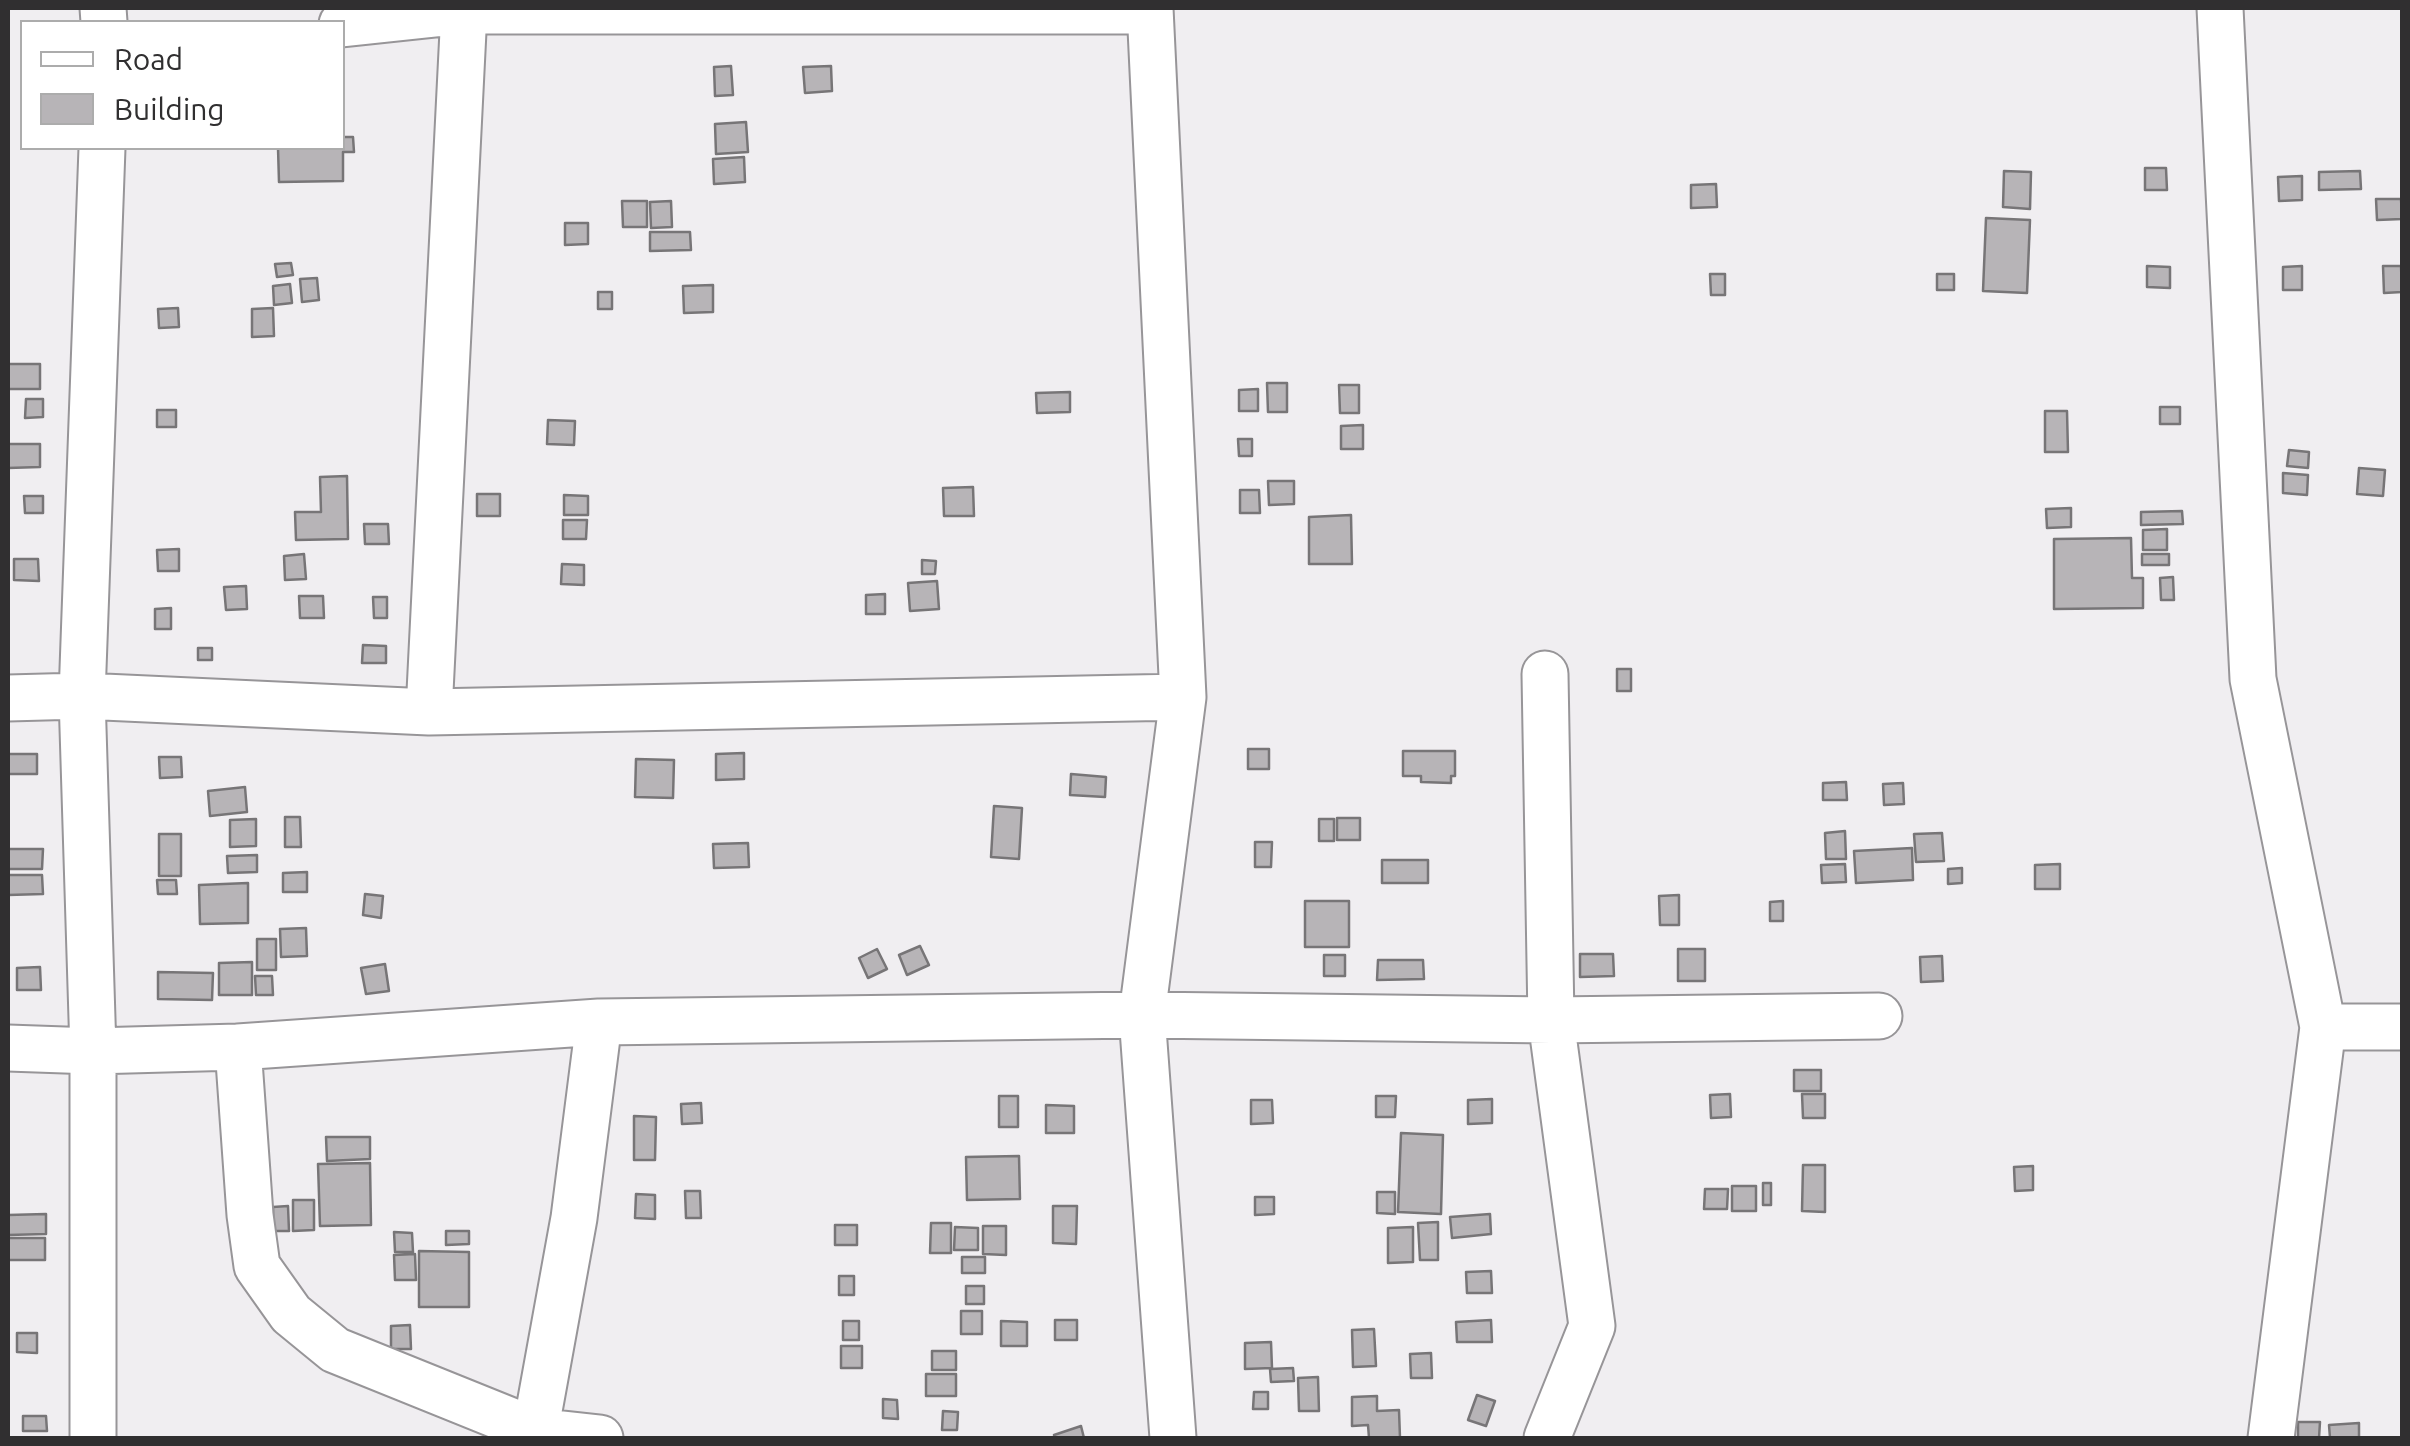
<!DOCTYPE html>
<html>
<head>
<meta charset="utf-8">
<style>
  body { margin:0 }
  #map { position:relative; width:2410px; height:1446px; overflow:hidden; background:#f0eef1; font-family:Ubuntu,sans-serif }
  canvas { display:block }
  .frame { position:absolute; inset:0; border:10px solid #302f30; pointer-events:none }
  .legend { position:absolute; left:20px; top:20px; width:325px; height:130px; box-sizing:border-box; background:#fff; border:2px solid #acacac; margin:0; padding:12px 18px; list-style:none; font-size:30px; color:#302f30 }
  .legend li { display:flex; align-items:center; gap:20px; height:50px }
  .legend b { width:50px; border:2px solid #acacac }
</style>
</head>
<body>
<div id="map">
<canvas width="2410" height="1446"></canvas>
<div class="frame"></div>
<ul class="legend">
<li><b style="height:12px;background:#fff"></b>Road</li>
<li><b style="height:28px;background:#b7b4b7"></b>Building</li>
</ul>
</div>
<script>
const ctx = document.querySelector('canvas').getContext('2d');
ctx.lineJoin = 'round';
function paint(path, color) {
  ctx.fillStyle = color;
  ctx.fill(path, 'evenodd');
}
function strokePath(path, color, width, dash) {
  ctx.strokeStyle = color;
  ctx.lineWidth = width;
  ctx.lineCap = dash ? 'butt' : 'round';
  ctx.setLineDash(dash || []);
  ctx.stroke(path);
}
const building = new Path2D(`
  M731,66L733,95L715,96L714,67Z
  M831,66L832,91L805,93L803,67Z
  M746,122L748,152L716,154L715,124Z
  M342,137H353L354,152H343V181L279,182L278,148H342Z
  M744,157L745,182L714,184L713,159Z
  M2145,168H2166L2167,190H2145Z
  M2004,171L2031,172L2030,209L2003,207Z
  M2360,171L2361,189L2319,190V172Z
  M2302,176V200L2279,201L2278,177Z
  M1716,184L1717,207L1691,208V185Z
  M2376,199H2401L2402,219L2377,220Z
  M622,201H647V227H623Z
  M671,201L672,227L651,228L650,202Z
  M1986,218L2030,220L2027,293L1983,291Z
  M565,223H588V244L565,245Z
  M650,232H690L691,250L650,251Z
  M291,263L293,275L277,277L275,264Z
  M2147,266L2170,267V288L2147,287Z
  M2302,266V290H2283V267Z
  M2383,266H2401L2402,292L2384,293Z
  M1710,274H1725V295H1711Z
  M1937,274H1954V290H1937Z
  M317,278L319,300L302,302L300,279Z
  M290,284L292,303L274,305L273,286Z
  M713,285V312L684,313L683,286Z
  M598,292H612V309H598Z
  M178,308L179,327L159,328L158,309Z
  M273,308L274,336L252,337V309Z
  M8,364H40V389H8Z
  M1267,383H1287V412H1268Z
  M1339,385H1359V413H1340Z
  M1258,389V411H1239V390Z
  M1070,392V412L1037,413L1036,393Z
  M26,399H43V417L25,418Z
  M2160,407H2180V424H2160Z
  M157,410H176V427H157Z
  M2045,411H2067L2068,452H2045Z
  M548,420L575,421L574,445L547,444Z
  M1363,425V449H1341V426Z
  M1238,439H1252V456H1239Z
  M8,444H40V467L8,468Z
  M2289,450L2309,452L2308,468L2287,466Z
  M2359,468L2385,470L2383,496L2357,494Z
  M2283,473L2308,475L2307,495L2283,493Z
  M347,476L348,539L296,540L295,512H321L320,477Z
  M1268,481H1294V504L1269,505Z
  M973,487L974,516H944L943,488Z
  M1240,490H1259L1260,513H1240Z
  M477,494H500V516H477Z
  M564,495L588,496V515H564Z
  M24,496H43V513H25Z
  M2071,508V527L2047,528L2046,509Z
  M2182,511L2183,524L2141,525V512Z
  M1351,515L1352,564H1309V517Z
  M563,520H587L586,539H563Z
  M364,524H388L389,544H365Z
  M2167,529V550H2143V530Z
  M2131,538L2132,578H2143V608L2054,609V539Z
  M179,549V571H158L157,550Z
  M304,554L306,579L285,580L284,556Z
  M2142,554H2169V565H2142Z
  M14,559H38L39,581L14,580Z
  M922,560L936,561L935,574H922Z
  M562,564L584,565V585L561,584Z
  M2173,577L2174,600H2161L2160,578Z
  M937,581L939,609L910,611L908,583Z
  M246,586L247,609L226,610L224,587Z
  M885,594V614H866V595Z
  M299,596H323L324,618H300Z
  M373,597H387V618H374Z
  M171,608V629H155V609Z
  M363,645L386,646V663H362Z
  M198,648H212V660H198Z
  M1617,669H1631V691H1617Z
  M1248,749H1269V769H1248Z
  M1403,751H1455V776H1451V783L1421,782V776H1403Z
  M744,753V779L716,780V754Z
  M8,754H37V774H8Z
  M159,757H181L182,777L160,778Z
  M636,759L674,760L673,798L635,797Z
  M1071,774L1106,777L1105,797L1070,795Z
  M1846,782L1847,800H1823V783Z
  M1903,783L1904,804L1884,805L1883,784Z
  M245,787L247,812L210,816L208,791Z
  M994,806L1022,808L1019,859L991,857Z
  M285,817H300L301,847H285Z
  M1337,818H1360V840H1337Z
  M256,819V846L230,847V820Z
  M1319,819H1334V841H1319Z
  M1845,831L1846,859H1826L1825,833Z
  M1942,833L1944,861L1916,862L1914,834Z
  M159,834H181V876H159Z
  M1255,842H1272L1271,867H1255Z
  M748,843L749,867L714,868L713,844Z
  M1912,848L1913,880L1856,883L1854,851Z
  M8,849H43L42,869H8Z
  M257,855V872L228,873L227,856Z
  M1382,860H1428V883H1382Z
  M1845,864L1846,882L1822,883L1821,865Z
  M2060,864V889H2035V865Z
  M1962,868V883L1948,884V869Z
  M307,872V892H283V873Z
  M8,875H42L43,894L8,895Z
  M157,880H176L177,894H158Z
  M248,883V923L200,924L199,885Z
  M365,894L383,896L381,918L363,915Z
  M1679,895V925H1660L1659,896Z
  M1305,901H1349V947H1305Z
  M1783,901V921H1770V902Z
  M306,928L307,956L281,957L280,929Z
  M257,939H276V970H257Z
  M920,946L929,965L907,975L899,955Z
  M877,949L887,969L868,978L859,958Z
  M1678,949H1705V981H1678Z
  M1580,954H1613L1614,976L1580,977Z
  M1324,955H1345V976H1324Z
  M1942,956L1943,981L1921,982L1920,957Z
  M1378,960H1423L1424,979L1377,980Z
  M252,962V995H219V963Z
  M385,964L389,991L366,994L361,968Z
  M40,967L41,990H17V968Z
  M158,972L213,973L212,1000L158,999Z
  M255,976H272L273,995H256Z
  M1794,1070H1821V1091H1794Z
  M1730,1094L1731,1117L1711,1118L1710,1095Z
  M1802,1094H1825V1118H1803Z
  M999,1096H1018V1127H999Z
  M1376,1096H1396L1395,1117H1376Z
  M1492,1099V1123L1468,1124V1100Z
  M1251,1100H1272L1273,1123L1251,1124Z
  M701,1103L702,1123L682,1124L681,1104Z
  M1046,1105L1074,1106V1133H1046Z
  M634,1116L656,1117L655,1160H634Z
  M1401,1133L1443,1135L1441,1214L1398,1212Z
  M326,1137H370V1159L327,1161Z
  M1019,1156L1020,1199L967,1200L966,1157Z
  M370,1163L371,1225L320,1226L318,1164Z
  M1803,1165H1825V1212L1802,1211Z
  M2033,1166V1190L2015,1191L2014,1167Z
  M1763,1183H1771V1205H1763Z
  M1732,1186H1756V1211H1732Z
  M1705,1189H1728L1727,1209H1704Z
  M685,1191H700L701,1218H686Z
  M1377,1192H1395V1214L1377,1213Z
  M636,1194L655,1195V1219L635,1218Z
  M1255,1197H1274V1214L1255,1215Z
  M293,1200H314V1230L293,1231Z
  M288,1206L289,1231H273V1207Z
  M1053,1206H1077L1076,1244L1053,1243Z
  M46,1214V1234L8,1235V1215Z
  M1490,1214L1491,1234L1452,1238L1450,1217Z
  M1438,1222V1260H1420L1418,1223Z
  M931,1223H951V1253H930Z
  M835,1225H857V1245H835Z
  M983,1226H1006V1255L983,1254Z
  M955,1227L978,1228V1250H954Z
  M1413,1227V1262L1388,1263V1228Z
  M446,1231H469V1244L446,1245Z
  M394,1232L412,1233L413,1252H395Z
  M8,1238H45V1260H8Z
  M419,1251L469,1252V1307H419Z
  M415,1254L416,1280H395L394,1255Z
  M962,1257H985V1273H962Z
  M1491,1271L1492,1293H1467L1466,1272Z
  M839,1276H854V1295H839Z
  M966,1286H984V1304H966Z
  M961,1311H982V1334H961Z
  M1055,1320H1077V1340H1055Z
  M1491,1320L1492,1342H1457L1456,1322Z
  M843,1321H859V1340H843Z
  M1001,1321L1027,1322V1346H1001Z
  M410,1325L411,1349H391V1326Z
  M1374,1329L1376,1366L1353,1367L1352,1330Z
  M17,1333H37V1353L17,1352Z
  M1271,1342L1272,1368L1245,1369V1343Z
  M841,1346H862V1368H841Z
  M932,1351H956V1370H932Z
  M1431,1353L1432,1378H1411L1410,1354Z
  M1293,1368L1294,1381L1271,1382L1270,1369Z
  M926,1374H956V1396H926Z
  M1318,1377L1319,1411H1299L1298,1378Z
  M1254,1392H1268V1409H1253Z
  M1477,1395L1495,1401L1486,1426L1468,1420Z
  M1377,1396V1411L1399,1410L1400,1438H1369L1368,1425L1352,1426V1397Z
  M883,1399L897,1400L898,1419L883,1418Z
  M943,1411L958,1412L957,1430H942Z
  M23,1416H46L47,1431H23Z
  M2298,1422H2320L2319,1438H2298Z
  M2359,1423V1437L2330,1438L2329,1425Z
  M1081,1426L1084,1438H1055L1054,1435Z`);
const minor = new Path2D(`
  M103,8L104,22
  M1150,8L1183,697L1142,1015L1173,1438
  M2220,8L2253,679L2323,1027L2271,1438
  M342,24L464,11H1150
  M1545,674L1551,1020L1592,1326L1547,1438
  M8,698L82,696L429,712L1183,697
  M429,712L464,11L461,8
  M2323,1027H2402
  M238,1047L250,1215L257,1266L291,1314L335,1350L536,1431L600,1438
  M8,1048L93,1051L238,1047L599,1022L1142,1015L1551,1020L1879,1016
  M93,1438V1051L82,696L102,148
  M534,1438L574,1218L599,1022`);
paint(building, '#b7b4b7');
strokePath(building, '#777577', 2.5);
strokePath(minor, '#979598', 49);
strokePath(minor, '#fff', 45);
</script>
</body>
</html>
